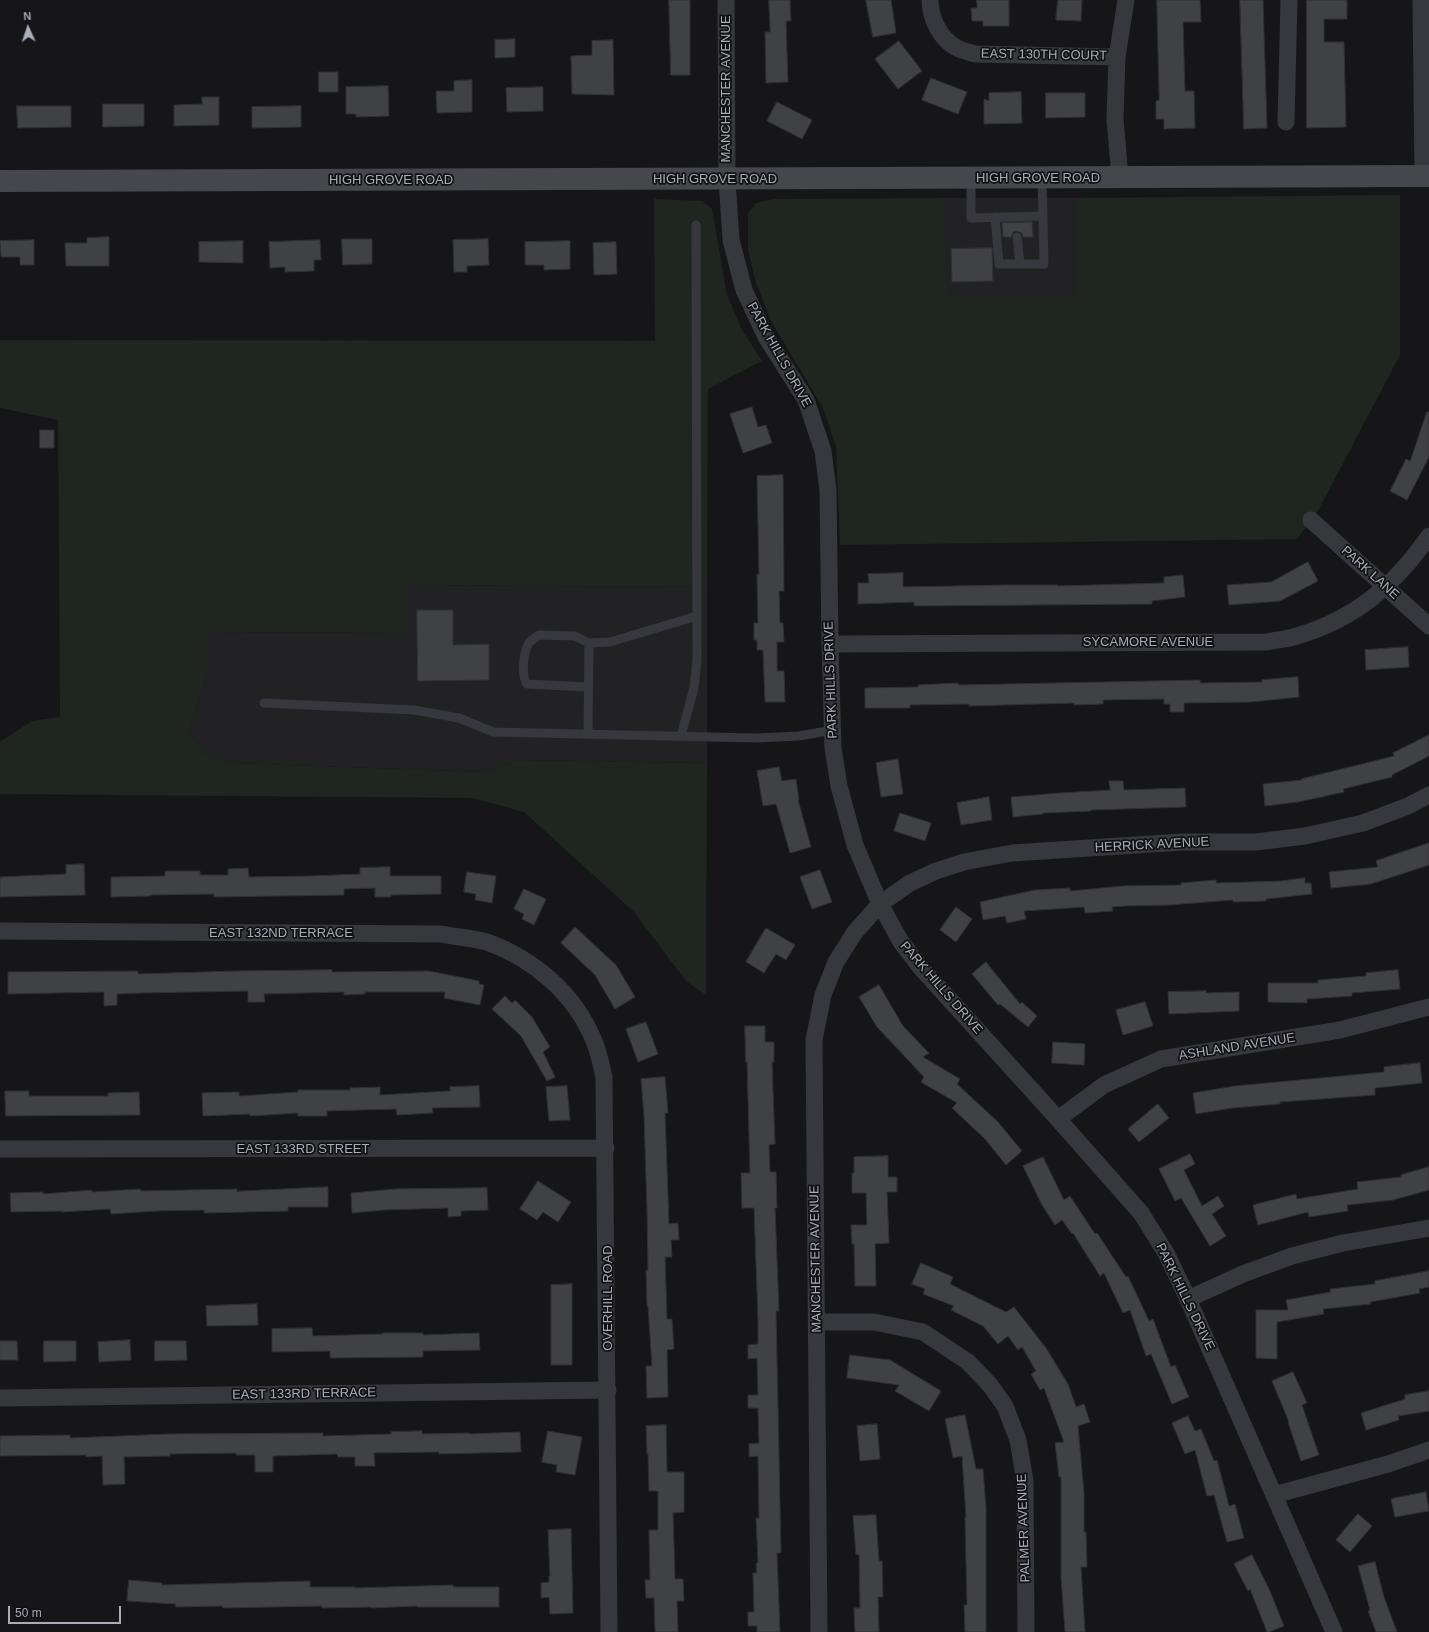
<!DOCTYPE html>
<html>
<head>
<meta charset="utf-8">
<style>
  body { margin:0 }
  #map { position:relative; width:1429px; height:1632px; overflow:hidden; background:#161618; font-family:Arial,sans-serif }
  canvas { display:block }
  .north { position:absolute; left:8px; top:8px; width:40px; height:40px; -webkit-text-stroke:3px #111113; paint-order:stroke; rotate:357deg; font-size:11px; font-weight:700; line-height:16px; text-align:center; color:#a8adb8 }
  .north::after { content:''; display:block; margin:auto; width:14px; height:18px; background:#a8adb8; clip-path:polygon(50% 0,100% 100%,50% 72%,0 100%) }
  .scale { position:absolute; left:8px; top:1606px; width:113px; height:18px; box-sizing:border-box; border:2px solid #a8adb8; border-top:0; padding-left:5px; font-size:12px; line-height:14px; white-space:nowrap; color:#a8adb8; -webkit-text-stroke:3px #111113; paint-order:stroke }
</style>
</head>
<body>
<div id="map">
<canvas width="1429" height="1632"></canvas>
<div class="north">N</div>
<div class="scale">50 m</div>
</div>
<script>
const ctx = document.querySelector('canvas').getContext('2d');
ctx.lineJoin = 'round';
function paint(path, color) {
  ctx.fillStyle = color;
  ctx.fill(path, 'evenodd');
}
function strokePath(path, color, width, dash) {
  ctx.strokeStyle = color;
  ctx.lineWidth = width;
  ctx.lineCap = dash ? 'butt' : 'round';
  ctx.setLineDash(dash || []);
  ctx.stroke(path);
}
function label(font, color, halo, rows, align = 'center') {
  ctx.font = font + ' Arial,sans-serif';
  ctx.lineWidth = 3.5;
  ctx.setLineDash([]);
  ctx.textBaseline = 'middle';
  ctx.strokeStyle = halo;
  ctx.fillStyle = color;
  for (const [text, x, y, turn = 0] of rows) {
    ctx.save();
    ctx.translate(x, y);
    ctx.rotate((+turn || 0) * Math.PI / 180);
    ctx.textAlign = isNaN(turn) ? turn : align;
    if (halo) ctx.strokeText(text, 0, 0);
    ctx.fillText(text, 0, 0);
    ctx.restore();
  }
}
const built = new Path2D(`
  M945,198H1076V296H947Z
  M407,585L707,587V763L517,760L489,772L230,763L205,754L189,732L206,677V632L405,633Z`);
const green = new Path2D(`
  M1400,195V355L1319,509L1297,539L840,545L836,446L823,408L771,321L755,280L748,249V213L756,203L774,199L945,198L948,296H1076V198Z
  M654,199L702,201L712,209L727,295L742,330L762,361L708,389L707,587L408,585L406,633L206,632V677L189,732L205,754L230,763L489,772L517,760L707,763L706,995L686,981L634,912L524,812L472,798L0,794V742L32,721L60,717L58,420L0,408V340L655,341Z`);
const building = new Path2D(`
  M669,0H690V75H671Z
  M769,0H790L791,21H786L788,82L766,83L765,32H770Z
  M866,0H891L896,33L873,37Z
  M977,0H1009V26H983V21H972L971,8H977Z
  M1058,0H1082L1081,21L1056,20Z
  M1157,0H1200L1201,22H1183L1185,91H1194L1195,128L1164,129V119H1156V101L1159,100Z
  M1240,0H1263L1267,128L1244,129Z
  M1307,0H1347V19H1324V42H1344L1346,127L1307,128Z
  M515,39V57L495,58V40Z
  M613,40L614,95L572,94L571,56L592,55V41Z
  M899,41L922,71L898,89L875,59Z
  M319,72H338V92H319Z
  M931,78L967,92L958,114L922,100Z
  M472,80V112L437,113L436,91H454V81Z
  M388,86L389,116L356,117V114H346V87Z
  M543,87V111L507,112L506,88Z
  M1021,92L1022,123L984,124V99L989,101V93Z
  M1046,93H1085V117L1046,118Z
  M202,97H219V125L174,126V105L202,104Z
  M777,102L812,120L802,139L767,121Z
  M103,104H144V126L103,127Z
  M17,106H71V127L18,128Z
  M301,106V127L252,128V107Z
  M1032,222L1033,237H1023L1022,233L1017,231L1013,232L1011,237H1003L1002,223Z
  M109,237V266H66L65,243H87V238Z
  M342,239H372V264L343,265Z
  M488,239L489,265L467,266V272H454L453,240Z
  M34,240V265H20V257H1L0,241Z
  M320,240L321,260H314V271L285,272V267L270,268L269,242Z
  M243,241V263L199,262V242Z
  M570,241V269L544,270V265H525V242Z
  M616,242L617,274L594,275L593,243Z
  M992,248L993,281L952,282L951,249Z
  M752,407L758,427L766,425L772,443L743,453L730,414Z
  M1427,412H1429V457L1407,500L1390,491L1406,459L1410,461Z
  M40,430H54V448H40Z
  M783,475L784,591H779L780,623H783L784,642H777V671H784L785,702H765L763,650H757V640H754V623H758L757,574H759L757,476Z
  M1308,562L1318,581L1280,601L1229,605L1227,585L1271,582Z
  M903,573V587L1006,585H1057V586L1164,583V577L1183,575L1185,597L1152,601V604L914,606V602L858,604V583H869L868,574Z
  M417,610H453V645L489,644V680L418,681Z
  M1408,647L1409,667L1366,670L1365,650Z
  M1298,677L1299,697L1251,702L1184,703V712H1170V704H1164V699L1103,700V704L1074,705V703L969,706V704L910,705V708H865V688L918,687V685L958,683V685L1200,680V683L1262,682V680Z
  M1429,735V756L1392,775V777L1343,789L1344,792L1298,802L1265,806L1263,784L1302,780L1301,779L1394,756L1393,753Z
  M898,759L903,794L881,797L876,763Z
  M779,767L782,781L796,779L799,800H798L811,847L790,853L776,804L763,806L757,771Z
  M1109,781H1123L1124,790L1185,788L1186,807L1091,810V811L1043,813V814L1013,817L1011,797L1060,793L1110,790Z
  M989,797L992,820L961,825L957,803Z
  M900,813L931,823L925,841L894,831Z
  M1429,843V865L1371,884L1331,888L1329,872L1378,867L1376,861Z
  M84,864L85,895L0,897V877L66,874V865Z
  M390,867V876H441V894L391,895V897H375V888L344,889V895L214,897V894L151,895V896L111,897V877L165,876V871H200V875H228V869L248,868L249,877L310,876L360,874V868Z
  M820,870L832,902L812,909L800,877Z
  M467,872L496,876L492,903L475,900L476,894L464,892Z
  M1305,878V883H1311L1312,894L1266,899V901L1233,902V900L1169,905L1124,906L1112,907L1113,911L1085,913L1084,907L1024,911L1026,919L1007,923L1005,916L983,920L980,902L1035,890L1070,888V891L1123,886L1181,885V883L1216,880V883L1281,881Z
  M524,889L546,899L534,925L522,919L524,914L514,909Z
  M956,907L972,919L956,942L940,930Z
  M575,927L616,965L635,997L615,1009L595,975L561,943Z
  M766,928L795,945L786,960L776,954L764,973L746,962Z
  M986,962L1020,1004L1022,1002L1037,1016L1028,1027L1000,1004L998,1005L972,974Z
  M332,970V972L429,971L479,981V984L484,985L480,1005L444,998L445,992H365V994L344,995V992L264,994L265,1002H248V991L141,993L117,994V1005L104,1006V992L8,994V972L138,971V974L236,971Z
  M1398,970L1400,989L1352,993V996L1307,999V1003L1268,1002V983H1318V980L1366,976V973Z
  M879,985L903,1026L929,1053L923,1057L960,1079L957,1084L998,1122L1022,1151L1006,1165L985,1139L952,1108L957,1103L921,1082L924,1077L877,1027L859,997Z
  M1206,991V993L1239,992V1011L1169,1014L1168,992Z
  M505,996L512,1003L515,1000L532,1017L550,1047L543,1052L555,1077L547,1081L521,1036L492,1009Z
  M1145,1002L1153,1026L1123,1035L1116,1010Z
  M646,1022L658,1054L638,1062L626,1029Z
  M745,1026H765V1042H774V1062H772L775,1144L769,1145L770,1172H776L777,1208H775L779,1311H776L781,1553H777L780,1632H757V1626H748V1612H754L753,1573H757L756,1563H758L756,1518H759L758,1456L749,1457V1444L759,1443L758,1408H748V1395H758L757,1358L748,1359V1345L758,1344V1319L754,1208H742L741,1173H750L747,1062H746Z
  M1053,1042L1085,1044L1084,1065L1052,1063Z
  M1420,1063L1422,1083L1375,1088V1095L1280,1102V1104L1232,1108L1196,1114L1193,1093L1235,1086L1384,1072V1067Z
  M665,1077L668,1113H665L669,1224L678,1223L679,1240H671L672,1257H665L667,1319H672L674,1349L667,1350L668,1397L647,1398L646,1366H652L648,1306H647L646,1270H648L647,1210L644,1116L641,1079Z
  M479,1086L480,1107L432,1108L433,1113L397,1115L396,1109L327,1111V1116H298V1113L250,1116V1114L203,1116L202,1093L239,1092V1096L298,1092V1090H350V1088L380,1087V1095L450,1091V1087Z
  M567,1086L570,1120L549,1121L546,1087Z
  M5,1091H29V1096H108V1093L139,1092L140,1115L6,1116Z
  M1158,1104L1169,1118L1139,1142L1128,1129Z
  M1190,1154L1195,1164L1184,1170L1202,1206L1218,1196L1224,1206L1212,1214L1226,1236L1210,1246L1181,1198L1175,1201L1159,1169Z
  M888,1156V1177H897V1192H887L889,1243L875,1244L876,1286H855L854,1244H852L851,1225H867L866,1193H852V1173H854V1157Z
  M1043,1157L1064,1200L1070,1196L1095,1234L1097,1233L1126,1277L1128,1276L1149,1321L1153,1319L1171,1367L1175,1365L1189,1397L1172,1404L1151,1354L1146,1356L1130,1310L1123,1313L1104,1273L1100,1276L1073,1233L1072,1234L1062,1220L1055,1225L1042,1205L1023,1166Z
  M1429,1167V1190L1393,1200L1347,1205L1348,1211L1309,1217L1308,1212L1258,1225L1253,1205L1296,1194L1297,1199L1358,1189L1357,1182L1401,1177V1175Z
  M538,1181L571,1202L558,1222L543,1212L537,1220L520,1209Z
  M328,1187V1207H288V1211L204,1213V1210L155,1211L111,1214L110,1209L62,1212V1211L11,1212L10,1193L43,1192V1194L92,1190V1192L140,1189L141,1191L237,1189V1191Z
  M487,1188L488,1210L461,1211V1216L448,1217V1208L384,1210L352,1213L351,1193L395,1189Z
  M921,1263L953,1277L950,1284L1006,1312L1014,1307L1046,1348L1068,1384L1076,1407L1084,1404L1090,1422L1078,1426L1084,1493V1532H1086L1087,1567H1081L1085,1632H1065L1061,1577V1477H1059L1055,1443L1064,1442L1044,1388L1040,1390L1031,1374L1036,1371L1022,1347L1018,1350L1008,1336L998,1344L983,1326L951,1310L954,1306L923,1294L925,1289L912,1284Z
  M1429,1271V1287L1419,1289L1420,1293L1370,1302L1371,1304L1323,1309L1324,1314L1277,1322V1359L1256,1358V1310H1288L1286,1300L1331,1292L1330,1289L1375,1284V1281Z
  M572,1284V1365H551V1285Z
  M257,1304L258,1325L207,1326L206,1306Z
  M312,1328L313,1336L383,1334V1333H423V1335L479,1333L480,1350L423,1351V1357L330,1358V1351L272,1352V1329Z
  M130,1340L131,1360L99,1362L98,1342Z
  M0,1341H17L18,1360H0Z
  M44,1341H76V1361L44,1362Z
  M155,1341H186L187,1360L155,1361Z
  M850,1355L890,1360L941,1391L929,1411L895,1391L899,1385L847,1378Z
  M1293,1372L1307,1403L1302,1405L1319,1455L1301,1461L1288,1422H1289L1272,1381Z
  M1429,1391V1411L1398,1416L1399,1420L1366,1430L1361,1413L1405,1399V1395Z
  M965,1415L976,1469H983L986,1508V1632H965L964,1605H967L965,1517H966L962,1456L953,1458L945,1419Z
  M1188,1416L1195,1431L1201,1429L1214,1461L1217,1460L1229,1506L1235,1504L1244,1538L1227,1542L1214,1495L1207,1496L1195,1450L1185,1454L1172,1423Z
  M877,1424L880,1459L860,1461L857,1426Z
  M666,1425L667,1472H684V1512L673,1513L675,1579H683L684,1601H677L678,1632H655L654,1598H646L645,1580H650L649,1530H658V1491H649L648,1454H647L646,1426Z
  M422,1431V1434L469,1433V1434L520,1432L521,1452L439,1454V1452L374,1453L375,1466H355V1457H338L337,1454L273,1456V1472H255V1455H236V1453L170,1454V1456L124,1457L125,1484L103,1485L102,1456L86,1457V1455L0,1456V1436L70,1435V1438L169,1434L323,1433V1436L391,1434V1432Z
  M548,1431L582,1437L575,1475L556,1472L557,1465L542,1462Z
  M1426,1492L1429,1511L1395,1517L1391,1499Z
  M1358,1514L1372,1526L1350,1552L1336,1540Z
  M876,1515L879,1561H882L883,1597H878L879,1632H855L854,1608H860L859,1554L856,1555L853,1516Z
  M571,1529L573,1613L550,1614L549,1597L541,1598V1583L549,1582V1576H550L548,1530Z
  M1252,1555L1270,1591L1284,1626L1269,1632H1267L1250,1589L1248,1591L1234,1564Z
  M1375,1562L1384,1597L1397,1632H1376L1368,1611L1370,1610L1358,1566Z
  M129,1580L162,1583V1585L310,1581V1587H355V1588L453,1585V1587H499V1607H417V1606L371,1608V1607L322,1608V1606L223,1608L222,1606L176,1607L175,1604L127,1601Z`);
const lane = new Path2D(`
  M971,178V218L1043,216
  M995,217L999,264H1044L1042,178
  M1017,237L1020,264
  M587,687L527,684C521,676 523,652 529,643C531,640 536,637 539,635L575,636L589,643
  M264,703L414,710L459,718L493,732L756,738L799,736L833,730
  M588,734L589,643L610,642L697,616
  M681,736L694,688L697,660L696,225`);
const street = new Path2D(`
  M726,0L727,179L731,240L744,290L766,337L806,400L823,451L828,490L830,644L833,748L839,786L855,845L880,904L901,942L921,968L1058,1119L1141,1213L1166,1253L1188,1299L1334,1632
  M930,0C930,18 940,39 957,48C963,51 969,52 975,54L1117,57
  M1421,0L1423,176
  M1286,122L1289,0
  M1120,177L1115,119L1117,57L1126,0
  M1311,520L1429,626
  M830,644L1267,642C1277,640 1287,639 1297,636C1355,619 1395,585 1429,536
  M0,931L441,934C456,937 473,938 487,942C534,959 575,994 594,1041C599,1052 601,1065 604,1077L609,1632
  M1058,1119L1104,1085L1161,1059L1340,1030L1429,1007
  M0,1149L606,1148
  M1188,1299L1243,1274L1292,1256L1343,1243L1429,1228
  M817,1322H874L923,1332L968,1362L990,1385L1005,1406L1018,1440L1025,1481L1026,1632
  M0,1398L608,1390
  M1274,1495L1388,1464L1429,1450
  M819,1632L814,1040L823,995L836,962L855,932L880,904L910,883L936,871L964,862L1012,853L1182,842H1256L1305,836L1363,823L1408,806L1429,795`);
const secondary = new Path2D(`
  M0,181L1429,176`);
const streetNames = [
  ["EAST 130TH COURT",1044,55,1],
  ["MANCHESTER AVENUE",726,89,-90],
  ["HIGH GROVE ROAD",1038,178],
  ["HIGH GROVE ROAD",715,179],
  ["HIGH GROVE ROAD",391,180],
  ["PARK HILLS DRIVE",779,355,61],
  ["PARK LANE",1370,573,42],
  ["SYCAMORE AVENUE",1148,642],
  ["PARK HILLS DRIVE",831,680,-92],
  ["HERRICK AVENUE",1152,845,-3],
  ["EAST 132ND TERRACE",281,933],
  ["PARK HILLS DRIVE",941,988,49],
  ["ASHLAND AVENUE",1237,1047,-9],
  ["EAST 133RD STREET",303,1149],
  ["MANCHESTER AVENUE",816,1259,-91],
  ["PARK HILLS DRIVE",1185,1297,64],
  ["OVERHILL ROAD",608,1298,-90],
  ["EAST 133RD TERRACE",304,1394,-1],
  ["PALMER AVENUE",1024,1528,-92]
];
paint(built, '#222225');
paint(green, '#1e261f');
paint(building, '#404145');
strokePath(building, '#303034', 1);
strokePath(lane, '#37383d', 9);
strokePath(street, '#37383d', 17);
strokePath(secondary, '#45474d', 22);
label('13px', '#a8adb8', '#111113', streetNames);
</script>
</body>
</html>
